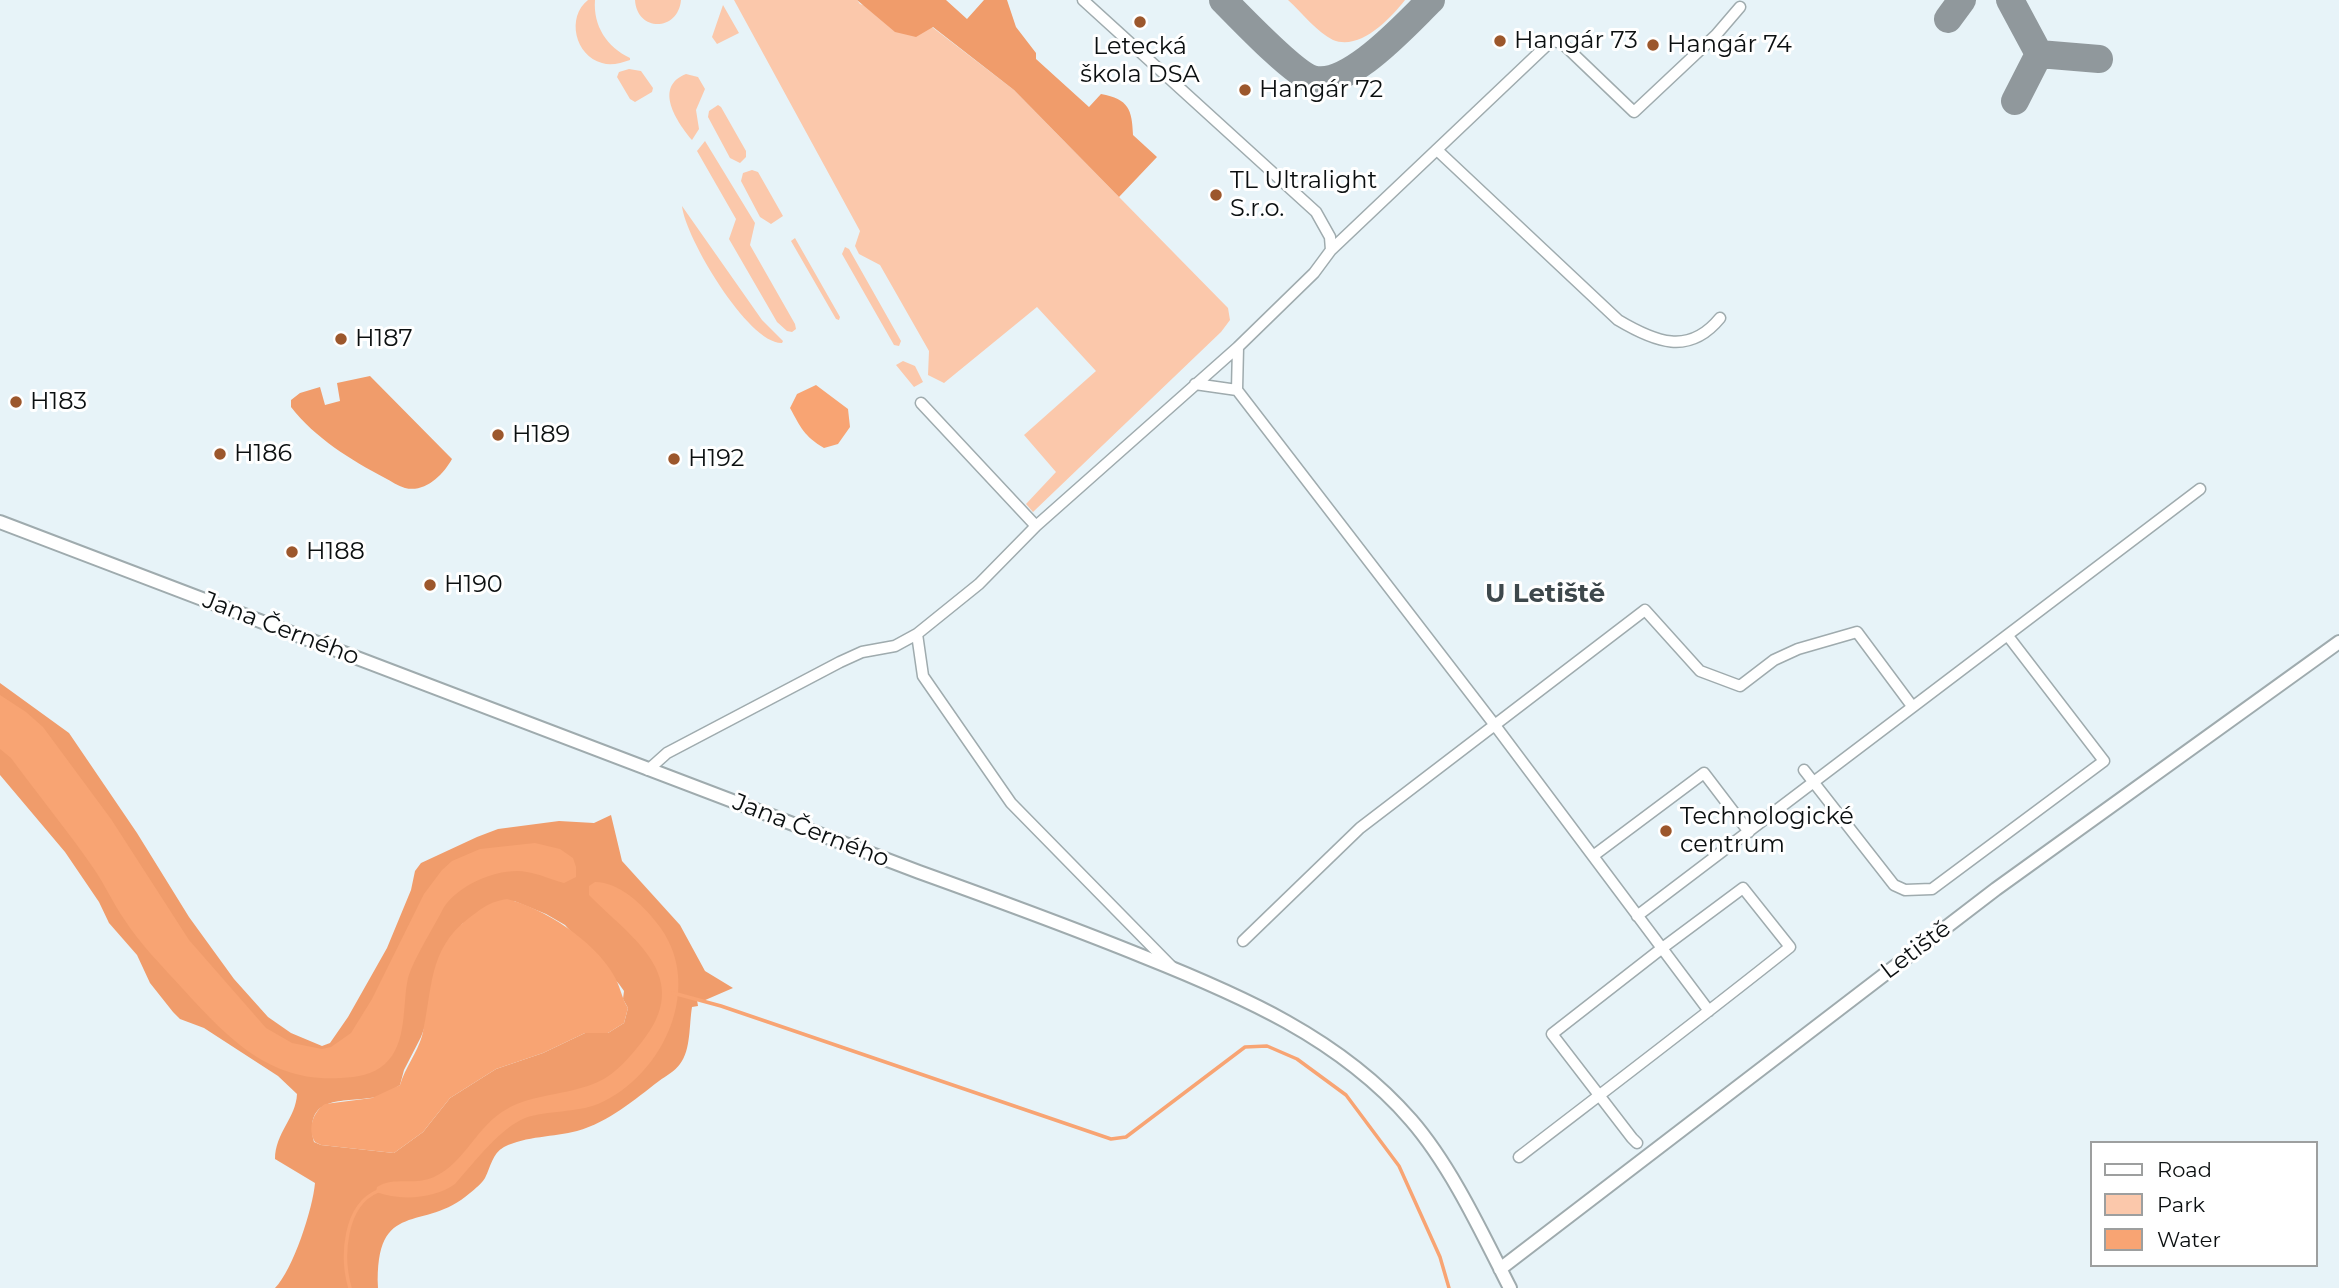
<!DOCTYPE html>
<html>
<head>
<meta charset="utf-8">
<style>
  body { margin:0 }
  #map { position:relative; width:2339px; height:1288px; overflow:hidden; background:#e7f3f8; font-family:Montserrat,sans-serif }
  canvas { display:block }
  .legend { position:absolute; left:2090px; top:1141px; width:228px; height:126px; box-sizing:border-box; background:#fff; border:2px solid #9d9f9f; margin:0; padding:9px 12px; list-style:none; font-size:21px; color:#0b0f10 }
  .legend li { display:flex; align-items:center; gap:14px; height:35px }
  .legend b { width:35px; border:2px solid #9d9f9f }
</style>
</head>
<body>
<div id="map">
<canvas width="2339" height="1288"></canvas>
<ul class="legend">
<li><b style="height:9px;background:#fff"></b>Road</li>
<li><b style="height:19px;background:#fbc8ab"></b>Park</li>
<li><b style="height:19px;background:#f8a473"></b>Water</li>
</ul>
</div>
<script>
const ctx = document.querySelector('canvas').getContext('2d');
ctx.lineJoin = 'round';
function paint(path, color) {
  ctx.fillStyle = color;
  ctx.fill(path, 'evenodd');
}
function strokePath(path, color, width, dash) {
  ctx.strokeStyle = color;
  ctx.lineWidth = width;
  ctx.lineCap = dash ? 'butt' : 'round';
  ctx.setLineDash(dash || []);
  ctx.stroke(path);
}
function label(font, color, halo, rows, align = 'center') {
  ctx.font = font + ' Montserrat,sans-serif';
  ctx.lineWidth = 6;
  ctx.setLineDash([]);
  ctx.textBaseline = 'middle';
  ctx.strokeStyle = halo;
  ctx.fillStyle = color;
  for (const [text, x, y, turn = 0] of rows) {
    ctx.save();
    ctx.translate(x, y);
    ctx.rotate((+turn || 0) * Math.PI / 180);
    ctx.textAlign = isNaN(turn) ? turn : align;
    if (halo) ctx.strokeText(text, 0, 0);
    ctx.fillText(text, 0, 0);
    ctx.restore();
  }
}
const green = new Path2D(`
  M588,0H595C593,26 607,47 630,58V60C621,63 611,66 602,63C575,56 566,17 588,0Z
  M635,0H681C678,32 637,32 635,0Z
  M734,0H857L860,4L932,27L1014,90L1228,308L1230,320L1221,332L1033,512L1026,504L1056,472L1024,435L1096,371L1037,307L944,383L928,375L929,351L880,265L859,254L855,246L860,231Z
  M1288,0H1405C1390,19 1360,51 1333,40C1317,32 1302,13 1288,0Z
  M723,5L739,33L717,44L712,37Z
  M629,69L641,71L653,88L652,92L635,102L630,99L617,77L619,72Z
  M686,74L698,77L705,89L696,110L699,129L692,140C677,122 653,87 686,74Z
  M718,105L721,107L746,151V157L740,163L730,158L708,117L709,111Z
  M705,141L755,223L750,245L795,324L796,329L792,332L787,331L777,322L729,239L736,219L697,151Z
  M752,170L758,172L783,216L771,224L760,217L741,181L743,173Z
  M682,206L762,320L783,341L782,343C748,344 685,237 682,206Z
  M795,238L840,317L839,320L836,319L791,241Z
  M845,247L849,249L901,341L899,346L894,345L842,254Z
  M903,361L915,366L923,382L914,387L896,365Z`);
const forest = new Path2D(`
  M857,0H946L967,19L984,0H1007L1016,27L1036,53V59L1089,107L1101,94C1129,99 1132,110 1133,135L1157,157L1119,197L1014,90L933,27L916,37L895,32Z
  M370,376L452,459C443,475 425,493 405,488C398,486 391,481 385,478C351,460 315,438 291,407V400L300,393L320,387L325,405L340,401L337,383Z
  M0,683L69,733L137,833L189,917L234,979L268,1017L291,1033L322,1046L330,1043L348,1017L387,948L411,890L415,871L421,863L477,837L498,829L559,821L594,823L611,815L622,861L680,925L705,971L733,988L703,1001L697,1000L698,1006L692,1007C689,1025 691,1050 680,1064C675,1071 666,1076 659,1081C634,1100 609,1122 577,1131C554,1137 526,1136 504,1147C492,1154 491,1166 485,1178C482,1183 475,1189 470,1193C424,1234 375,1196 378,1288H275C293,1270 313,1208 315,1183L275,1159C275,1133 296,1118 297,1094L278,1076L204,1028L180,1019L173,1012L150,983L137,955L109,923L99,902L65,852L0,775ZM514,901L546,914L565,925L619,984L624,991L623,999L628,1008L624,1023L608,1033H585L543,1053L496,1069L450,1098L423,1132L394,1153L321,1145L314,1142C304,1097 338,1102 370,1098C381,1097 390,1091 400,1085L404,1070L421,1037L462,924Z`);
const water = new Path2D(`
  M816,385L848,409L850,427L838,444L824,448C804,436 801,428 790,408L797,394Z
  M0,695L26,712L43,727L111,819L189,940L266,1028L292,1043L322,1049L331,1047L351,1033L372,999L424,894L442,870L452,861L480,849L535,843L560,849L573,858L576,867V877L564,883C552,880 540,874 527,872C500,867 460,884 444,907C434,927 414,958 408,978C402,1005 408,1043 385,1064C372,1075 358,1077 341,1078C269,1083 227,1037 182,988C162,966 140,944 124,919C113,903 105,885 94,869C68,831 38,795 11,758L0,749Z
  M595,882C619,882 642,904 656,922C707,983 664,1076 598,1104C576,1113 548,1110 525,1118C500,1128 473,1164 455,1184C434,1199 400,1201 376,1192L377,1187C394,1176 415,1186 434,1177C465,1163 477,1125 507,1109C533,1094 566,1095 593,1084C613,1077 629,1058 641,1043C696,976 631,938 589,895V886Z
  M507,899C544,908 594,941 613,974C621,987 621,997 628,1008L624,1023L608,1033H585L543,1053L496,1069L450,1098L423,1132L394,1153L321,1145L315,1142C307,1129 313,1112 325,1104L372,1098L400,1085C405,1068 417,1053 422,1036C433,990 427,950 469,918C484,907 489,902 507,899Z`);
const stream = new Path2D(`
  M673,993L721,1006L1111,1139L1126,1137L1245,1047L1267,1046L1297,1059L1346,1095L1399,1166L1440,1257L1449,1288
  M350,1288C341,1257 344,1205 378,1191`);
const taxiway = new Path2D(`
  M1223,0C1240,17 1293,73 1312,79C1348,90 1407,23 1431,0
  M2010,0L2039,54
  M1948,19L1962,0
  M2039,54L2099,59
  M2015,101L2039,54`);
const minor = new Path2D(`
  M1083,0L1316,212L1330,237L1331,250
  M1437,150L1618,320C1655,342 1689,356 1720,318
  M1195,384L1237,390
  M921,403L1036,526
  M917,634L923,676L1011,803L1172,967
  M648,770L667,753L840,662L862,652L895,646L917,634L979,584L1036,526L1238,347
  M1804,770L1894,885L1905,890L1932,889L2104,761L2008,636
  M1593,856L1704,773L1749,832
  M1637,916L2200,489
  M1243,941L1360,828L1645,610L1700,671L1740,686L1774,660L1798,649L1857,632L1912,706
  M1709,1011L1494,724L1237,390L1238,347L1314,273L1331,250L1546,46L1553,41L1562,43L1634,112L1716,35L1740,7
  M1519,1157C1610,1087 1701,1018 1790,947L1743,888L1661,949L1552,1034L1632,1138L1637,1143`);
const tertiary = new Path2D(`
  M0,522L919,872C994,899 1068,926 1142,956C1240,995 1340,1038 1411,1120C1451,1166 1482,1233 1510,1288
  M1500,1269L1996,889L2339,642`);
const markers = [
  [1140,22,7,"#9c572c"],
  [1500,41,7,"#9c572c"],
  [1653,45,7,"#9c572c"],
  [1245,90,7,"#9c572c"],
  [1216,195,7,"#9c572c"],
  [341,339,7,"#9c572c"],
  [16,402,7,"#9c572c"],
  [498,435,7,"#9c572c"],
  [220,454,7,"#9c572c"],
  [674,459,7,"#9c572c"],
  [292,552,7,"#9c572c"],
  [430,585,7,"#9c572c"],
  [1666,831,7,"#9c572c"]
];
const poiNames = [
  ["Hangár 73",1514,41],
  ["Hangár 74",1667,45],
  ["Letecká",1140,47,"center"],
  ["škola DSA",1140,75,"center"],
  ["Hangár 72",1259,90],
  ["TL Ultralight",1230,181],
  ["S.r.o.",1230,209],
  ["H187",355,339],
  ["H183",30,402],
  ["H189",512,435],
  ["H186",234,454],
  ["H192",688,459],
  ["H188",306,552],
  ["H190",444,585],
  ["Technologické",1680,817],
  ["centrum",1680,845]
];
const streetNames = [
  ["Jana Černého",281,629,21],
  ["Jana Černého",811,831,21],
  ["Letiště",1916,950,-37]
];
const neighbourhoodNames = [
  ["U Letiště",1545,594]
];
paint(green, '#fbc8ab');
paint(forest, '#f09c6b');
paint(water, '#f8a473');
strokePath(stream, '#f8a473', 3.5);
strokePath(taxiway, '#90989c', 28);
strokePath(minor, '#9fabae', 13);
strokePath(tertiary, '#9fabae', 16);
strokePath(minor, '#fff', 10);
strokePath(tertiary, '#fff', 12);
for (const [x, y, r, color] of markers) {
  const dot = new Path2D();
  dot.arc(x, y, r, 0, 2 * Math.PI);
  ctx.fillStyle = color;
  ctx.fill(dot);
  strokePath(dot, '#fff', 2.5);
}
label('24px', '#0b0f10', '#fff', poiNames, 'left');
label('24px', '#0b0f10', '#fff', streetNames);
label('bold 26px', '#3e484c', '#fff', neighbourhoodNames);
</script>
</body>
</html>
